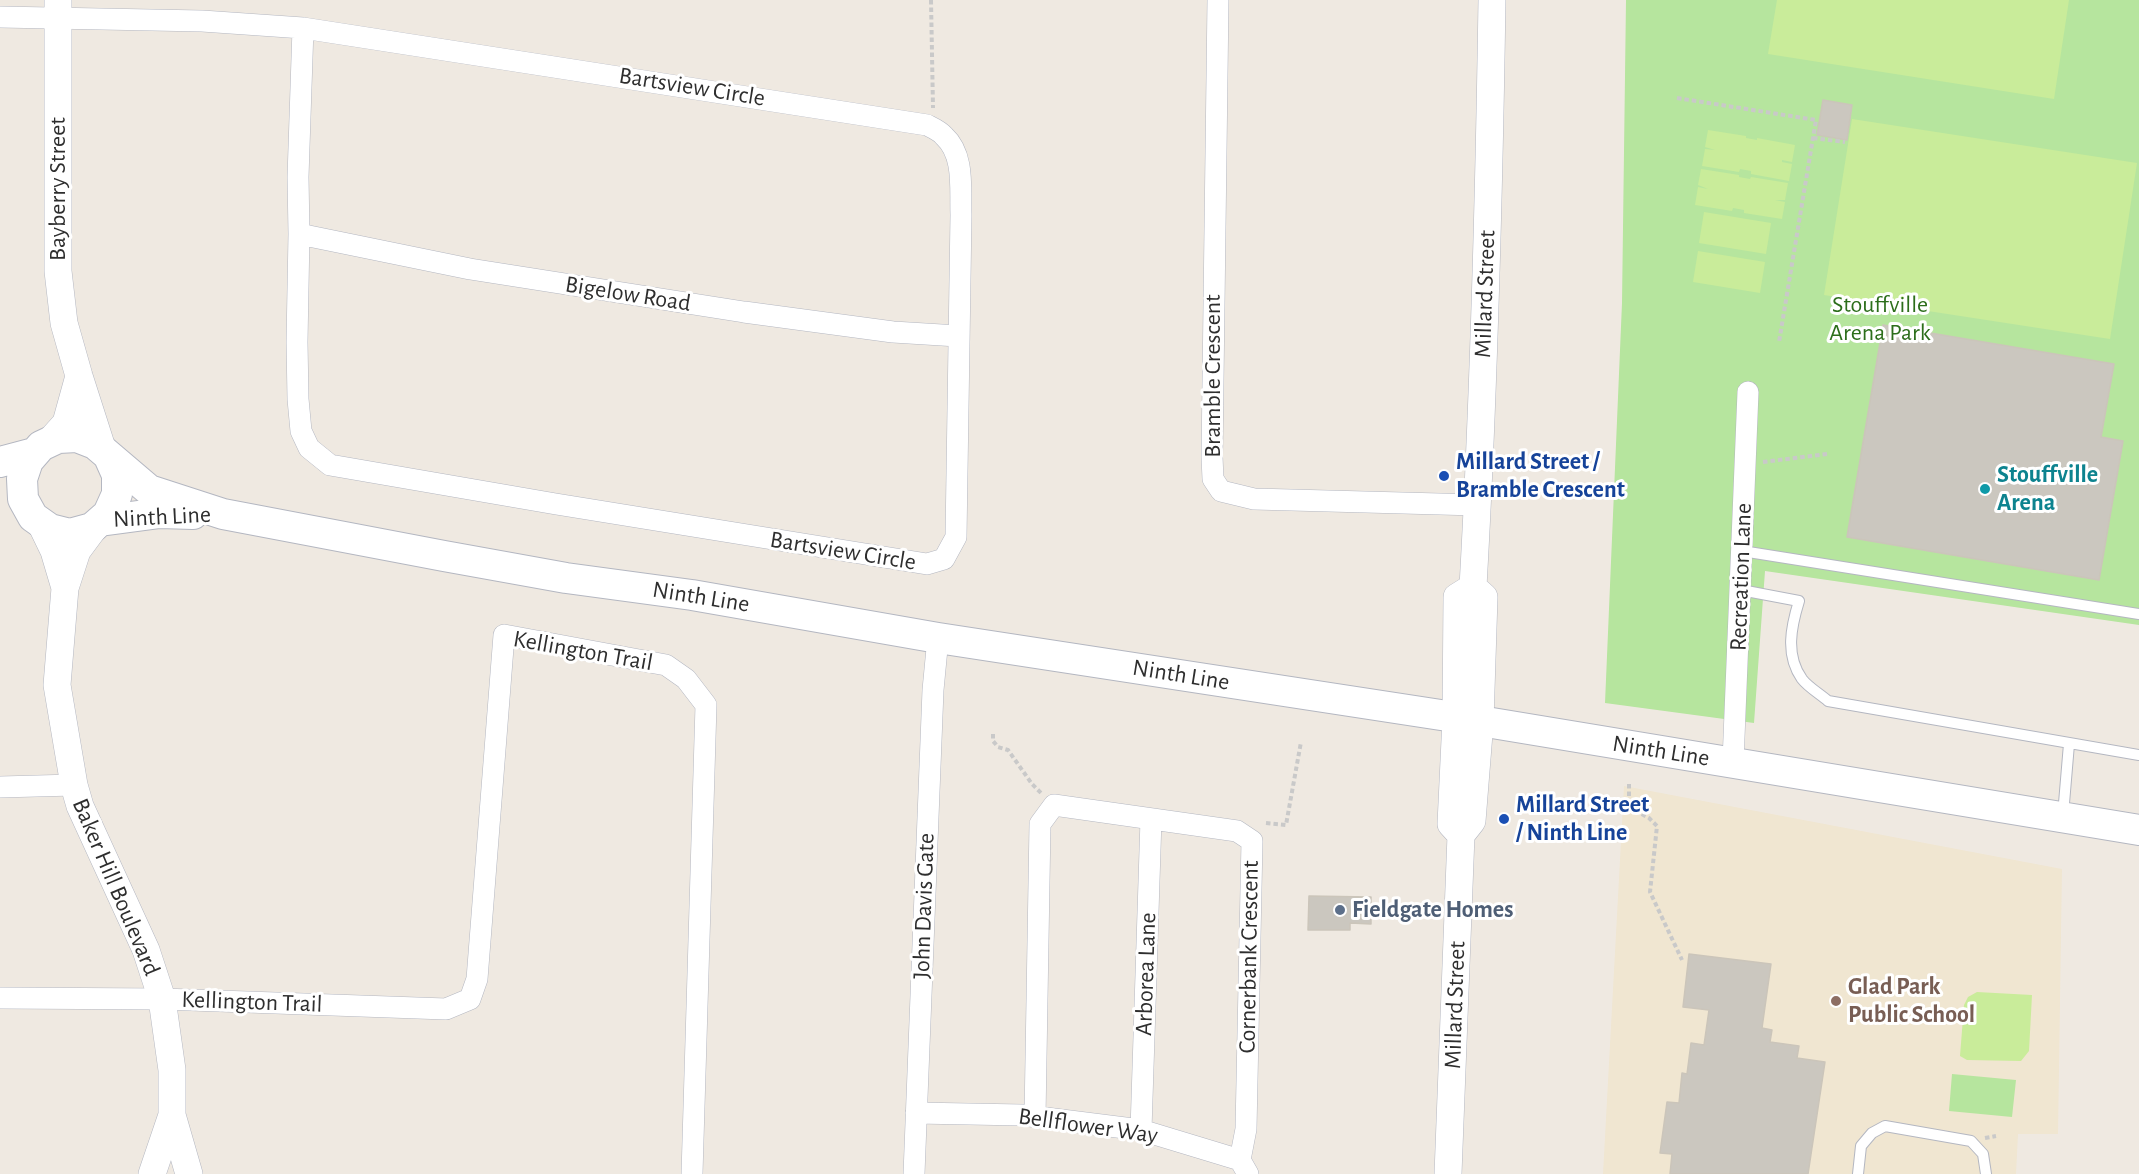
<!DOCTYPE html>
<html>
<head>
<meta charset="utf-8">
<style>
  body { margin:0 }
  canvas { display:block; background:#efe9e1 }
</style>
</head>
<body>
<canvas width="2139" height="1174"></canvas>
<script>
const ctx = document.querySelector('canvas').getContext('2d');
ctx.lineJoin = 'round';
function paint(path, color) {
  ctx.fillStyle = color;
  ctx.fill(path, 'evenodd');
}
function strokePath(path, color, width, dash) {
  ctx.strokeStyle = color;
  ctx.lineWidth = width;
  ctx.lineCap = dash ? 'butt' : 'round';
  ctx.setLineDash(dash || []);
  ctx.stroke(path);
}
function label(font, color, halo, rows, align = 'center') {
  ctx.font = font + ' "Alegreya Sans",sans-serif';
  ctx.lineWidth = 6;
  ctx.setLineDash([]);
  ctx.textBaseline = 'middle';
  ctx.strokeStyle = halo;
  ctx.fillStyle = color;
  for (const [text, x, y, turn = 0] of rows) {
    ctx.save();
    ctx.translate(x, y);
    ctx.rotate((+turn || 0) * Math.PI / 180);
    ctx.textAlign = isNaN(turn) ? turn : align;
    if (halo) ctx.strokeText(text, 0, 0);
    ctx.fillText(text, 0, 0);
    ctx.restore();
  }
}
const education = new Path2D(`
  M1624,786L2062,869L2058,1134H2018L2016,1174H1603Z`);
const green = new Path2D(`
  M1626,0H2139V625L1765,571L1754,723L1605,703L1622,303Z
  M1952,1074L2016,1080L2012,1117L1949,1111Z`);
const pitch = new Path2D(`
  M1777,0H2069L2054,99L1768,54Z
  M1852,119L2137,163L2110,339L1824,295Z
  M1708,130L1746,136V138L1757,140V138L1795,145L1792,162L1782,160V162L1792,164L1789,181L1751,174V171L1740,169L1739,172L1702,166L1705,149L1715,150L1705,147Z
  M1701,169L1739,175V177L1750,179L1751,177L1788,183L1785,200H1775L1785,202L1782,219L1744,213V210L1733,208L1732,211L1695,205L1698,187L1708,189L1698,185Z
  M1704,212L1771,223L1766,254L1699,243Z
  M1698,251L1765,262L1760,293L1693,282Z
  M1977,992L2032,995L2029,1051L2021,1061L1967,1060L1960,1056L1964,1005L1968,997Z`);
const building = new Path2D(`
  M1823,100L1852,105L1847,140L1817,135Z
  M1883,325L2114,364L2101,437L2123,441L2099,580L1847,537Z
  M1309,896L1371,897V924L1350,923V930H1308Z
  M1689,954L1771,964L1762,1028L1772,1030L1770,1042L1799,1046L1797,1058L1825,1062L1808,1174H1670L1672,1154L1660,1153L1667,1102L1679,1103L1682,1073L1687,1074L1691,1043L1704,1045L1709,1010L1683,1007Z`);
const path = new Path2D(`
  M931,0L933,108
  M1677,98L1816,120L1779,342
  M1813,138L1845,142
  M1763,462L1827,454
  M993,734V741L998,747L1008,750L1032,784L1041,793
  M1629,784V807L1649,818L1657,826L1650,892L1682,960
  M1266,823L1286,825L1301,742
  M1985,1138L1996,1136`);
const service = new Path2D(`
  M1742,551L2139,614
  M1741,590L1799,601C1791,627 1785,655 1802,679C1808,687 1820,694 1828,701L2139,755
  M2063,815L2069,744
  M1858,1174L1861,1146L1872,1133L1885,1126L1971,1141L1983,1154L1986,1174`);
const minor = new Path2D(`
  M1218,0L1212,457L1213,479L1221,491L1254,499L1477,505
  M0,17L202,21L303,28L927,125C933,128 940,131 944,136C965,155 960,189 961,215L956,537L944,559L927,564L556,504L330,465L309,448L301,431L298,399L297,342L299,234L298,177L303,28
  M299,234L470,269L744,312L893,332L958,336
  M1733,762L1748,392
  M0,787L74,785
  M0,998L162,999L446,1009L470,999L477,979L504,635L666,665L686,679L706,705L692,1174
  M916,1113L1022,1115L1141,1130L1240,1160L1248,1174
  M1035,1117L1040,824L1054,805L1237,831L1252,841L1246,1129L1240,1160
  M1141,1130L1151,819
  M914,1174L933,690L938,638`);
const tertiary = new Path2D(`
  M58,0V271L64,323L79,376L103,451
  M49,442L66,423L79,376
  M40,522L54,551L65,588
  M97,524L77,551L65,588L57,685L74,785L80,806L146,950L162,999L172,1070V1115L189,1174
  M1473,587C1484,392 1489,196 1492,0
  M1461,835L1451,824L1456,719L1457,597L1473,587
  M152,1174L172,1115
  M1448,1174L1461,835L1472,821L1480,721L1484,597L1473,587`);
const secondary = new Path2D(`
  M109,457L117,475V494L108,514L92,528L70,534L50,529L33,517L23,499L22,479L28,461L41,446L58,438L77,437L95,444L149,490L223,514L444,556L566,578L692,595L938,638L1480,721L2139,830
  M0,462L34,453
  M100,521L160,513L193,514`);
const markers = [
  [1444,476,6,"#1a4fb4"],
  [1985,489,6,"#0f9aa8"],
  [1504,819,6,"#1a4fb4"],
  [1340,910,6,"#5c6f8a"],
  [1836,1001,6,"#8d6e63"]
];
const streetNames = [
  ["Bartsview Circle",692,87,9],
  ["Bayberry Street",58,189,-90],
  ["Bigelow Road",628,294,9],
  ["Millard Street",1485,294,-88],
  ["Bramble Crescent",1213,376,-90],
  ["Ninth Line",162,517,-3],
  ["Bartsview Circle",843,551,9],
  ["Recreation Lane",1741,577,-88],
  ["Ninth Line",701,597,9],
  ["Kellington Trail",583,651,10],
  ["Ninth Line",1181,675,9],
  ["Ninth Line",1661,751,9],
  ["Baker Hill Boulevard",116,887,67],
  ["John Davis Gate",924,906,-88],
  ["Cornerbank Crescent",1249,957,-89],
  ["Arborea Lane",1146,974,-88],
  ["Kellington Trail",252,1002,2],
  ["Millard Street",1455,1005,-88],
  ["Bellflower Way",1088,1126,8]
];
const parkNames = [
  ["Stouffville",1880,305],
  ["Arena Park",1880,333]
];
const transitNames = [
  ["Millard Street /",1456,462],
  ["Bramble Crescent",1456,490],
  ["Millard Street",1516,805],
  ["/ Ninth Line",1516,833]
];
const cultureNames = [
  ["Stouffville",1997,475],
  ["Arena",1997,503]
];
const serviceNames = [
  ["Fieldgate Homes",1352,910]
];
const educationNames = [
  ["Glad Park",1848,987],
  ["Public School",1848,1015]
];
paint(education, '#f0e6d1');
paint(green, '#b6e59e');
paint(pitch, '#c9ec9a');
paint(building, '#cbc7bf');
strokePath(building, '#cbc5ba', 1.5);
strokePath(service, '#b4b7c1', 12);
strokePath(minor, '#b4b7c1', 22);
strokePath(tertiary, '#b4b7c1', 28);
strokePath(secondary, '#b4b7c1', 32);
strokePath(path, '#c9c9c9', 4, [4.5, 3]);
strokePath(service, '#fff', 10);
strokePath(minor, '#fff', 21);
strokePath(tertiary, '#fff', 27);
strokePath(secondary, '#fff', 30);
for (const [x, y, r, color] of markers) {
  const dot = new Path2D();
  dot.arc(x, y, r, 0, 2 * Math.PI);
  ctx.fillStyle = color;
  ctx.fill(dot);
  strokePath(dot, '#fff', 2);
}
label('24px', '#2e2e2e', '#fff', streetNames);
label('24px', '#2c6e1b', '#fff', parkNames);
label('bold 24px', '#164399', '#fff', transitNames, 'left');
label('bold 24px', '#0d838f', '#fff', cultureNames, 'left');
label('bold 24px', '#4e5e75', '#fff', serviceNames, 'left');
label('bold 24px', '#785e54', '#fff', educationNames, 'left');
</script>
</body>
</html>
